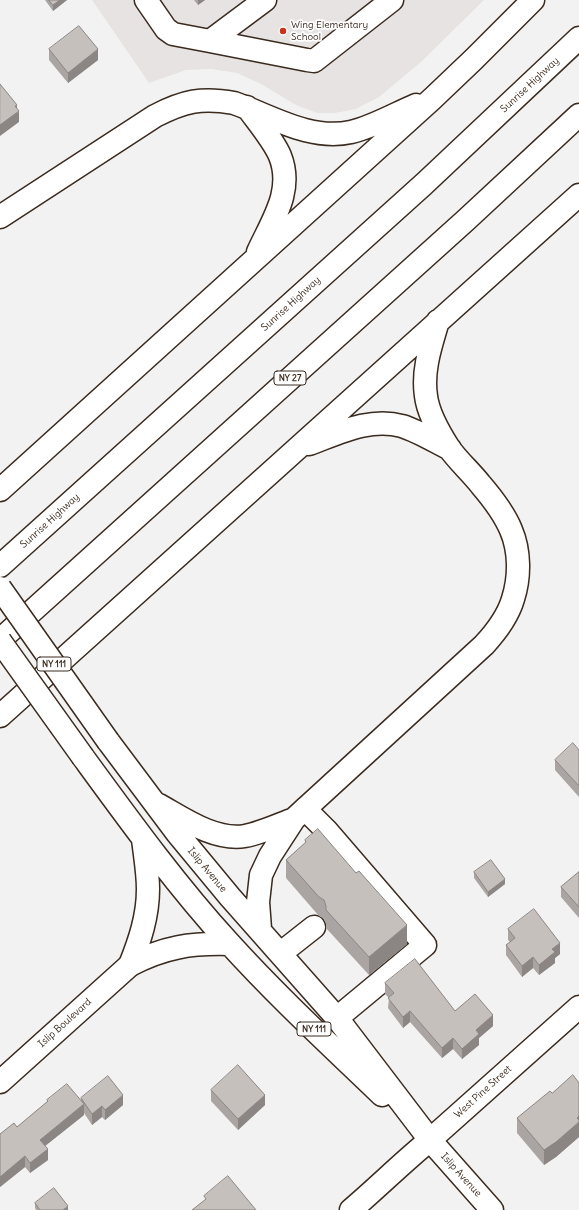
<!DOCTYPE html>
<html>
<head>
<meta charset="utf-8">
<style>
  body { margin:0 }
  canvas { display:block; background:#f3f2f2 }
</style>
</head>
<body>
<canvas width="579" height="1210"></canvas>
<script>
const ctx = document.querySelector('canvas').getContext('2d');
ctx.lineJoin = 'round';
function paint(path, color) {
  ctx.fillStyle = color;
  ctx.fill(path, 'evenodd');
}
function strokePath(path, color, width, dash) {
  ctx.strokeStyle = color;
  ctx.lineWidth = width;
  ctx.lineCap = dash ? 'butt' : 'round';
  ctx.setLineDash(dash || []);
  ctx.stroke(path);
}
function label(font, color, halo, rows, align = 'center') {
  ctx.font = font + ' Delius,sans-serif';
  ctx.lineWidth = 3.5;
  ctx.setLineDash([]);
  ctx.textBaseline = 'middle';
  ctx.strokeStyle = halo;
  ctx.fillStyle = color;
  for (const [text, x, y, turn = 0] of rows) {
    ctx.save();
    ctx.translate(x, y);
    ctx.rotate((+turn || 0) * Math.PI / 180);
    ctx.textAlign = isNaN(turn) ? turn : align;
    if (halo) ctx.strokeText(text, 0, 0);
    ctx.fillText(text, 0, 0);
    ctx.restore();
  }
}
const built = new Path2D(`
  M92,0H484L421,62L379,97L356,109L335,113H317L296,105L261,84L237,73L211,69L186,70L149,83Z`);
const minor = new Path2D(`
  M146,0L166,29L173,34L210,41L265,0
  M210,41L307,60L314,61L392,0
  M305,809L326,830L425,945L337,1018
  M281,953L314,927
  M0,1082L130,965
  M351,1210C378,1187 403,1162 430,1140L579,1007`);
const major = new Path2D(`
  M247,107C257,121 274,141 280,156C294,191 272,221 258,252
  M0,217L155,116C184,101 202,97 234,103C271,116 310,141 351,132C373,127 395,114 416,105
  M309,444C339,433 370,417 402,426C418,431 434,441 450,449
  M0,490L432,99L474,59L533,0
  M0,716L579,195
  M108,741L177,833L230,897L337,1018L430,1140L492,1210
  M83,757C129,820 176,885 229,943C277,996 330,1045 382,1095
  M159,805C184,819 215,841 245,836C261,833 278,825 294,819
  M260,929L258,902L261,875L270,856L294,819L484,645C496,632 508,616 513,599C520,577 520,551 511,530C504,513 493,499 481,485C471,472 458,461 449,448C440,434 428,413 426,396C422,370 431,345 438,321
  M130,965C140,940 148,916 148,889C148,873 145,856 143,839
  M130,965C164,947 191,943 229,944`);
const highway = new Path2D(`
  M0,566L424,184L579,38
  M0,640L466,220L579,115`);
const majorBridge = new Path2D(`
  M0,588L108,741
  M0,641L83,757`);
const wall = new Path2D(`
  M45,0H67L53,11Z
  M194,0H205L198,5Z
  M49,49L98,60L68,83L49,60Z
  M579,750V797L555,770V760Z
  M305,840L407,944L369,975L326,928V924L324,919L319,916L286,878V860L305,843Z
  M474,872L505,884L488,897L474,878Z
  M579,872V918L561,897V887Z
  M508,929L560,954L555,958V963L539,975L533,968L522,977L506,955V945L510,942L508,940Z
  M385,983L455,1011L493,1026L479,1038V1045L462,1059L453,1049L442,1058L410,1022L403,1028L388,1008L389,998L385,994Z
  M579,1083V1137L556,1157L544,1165L517,1133V1118L552,1093Z
  M211,1090L265,1105L238,1130L211,1101Z
  M81,1098L123,1105L105,1120L102,1117L92,1125L84,1113V1115L45,1146L48,1160L30,1173L25,1167L0,1187V1134L17,1127L47,1102V1100H81Z
  M35,1203L68,1210H36L35,1208Z`);
const shadedWall = new Path2D(`
  M60,0H67L53,11V5Z
  M198,0H205L198,5Z
  M98,49V60L68,83V73Z
  M17,105V113L19,111V122L0,136V125L15,106Z
  M505,879V884L488,897V892Z
  M407,925V944L369,975V957Z
  M560,943V954L555,958V963L539,975V965L552,949Z
  M533,957V968L522,977V966Z
  M410,1011V1022L403,1028V1017Z
  M493,1015V1026L479,1038V1045L462,1059V1049L476,1030Z
  M453,1038V1049L442,1058V1048Z
  M123,1095V1105L105,1120V1110Z
  M265,1095V1105L238,1130V1119Z
  M84,1104V1115L40,1150V1140Z
  M102,1106V1117L92,1125V1114Z
  M579,1116V1137L556,1157L544,1165V1150Z
  M48,1149V1160L30,1173V1163Z
  M25,1156V1167L0,1187V1177Z
  M68,1206V1210H63Z`);
const building = new Path2D(`
  M49,0H60L53,5Z
  M79,26L98,49L68,73L49,49Z
  M0,84L17,105L15,106L19,111L0,125Z
  M573,743L579,750V786L555,760Z
  M318,829L356,873L359,871L407,925L369,957L326,910V906L324,900L319,897L286,860L306,842L305,840Z
  M491,860L505,879L488,892L474,872Z
  M579,872V907L561,887Z
  M534,909L560,943L552,949L555,952L539,965L533,957L522,966L506,945L515,938L508,929Z
  M415,959L455,1011L475,994L493,1015L476,1030L479,1034L462,1049L453,1038L442,1048L410,1011L403,1017L388,998L394,993L385,983Z
  M238,1065L265,1095L238,1119L211,1090Z
  M573,1075L579,1083V1116L577,1118L579,1120V1122L556,1142L544,1150L517,1118L550,1091L552,1093Z
  M108,1076L123,1095L105,1110L102,1106L92,1114L81,1098Z
  M67,1084L84,1104L40,1140L48,1149L30,1163L25,1156L0,1177V1134L14,1123L17,1127L48,1101L47,1100Z
  M228,1176L256,1210H192L206,1199L204,1196Z
  M54,1188L68,1206L63,1210H40L35,1203Z`);
const markers = [
  [283,31,4,"#c8321e"]
];
const shields = [
  [290,378,32],
  [54,664,34],
  [314,1029,34]
];
const shieldNames = [
  ["NY 27",290,378],
  ["NY 111",54,664],
  ["NY 111",314,1029]
];
const poiNames = [
  ["Wing Elementary",291,25],
  ["School",291,37]
];
const streetNames = [
  ["Sunrise Highway",530,85,-43],
  ["Sunrise Highway",291,304,-42],
  ["Sunrise Highway",50,521,-42],
  ["Islip Avenue",207,870,50],
  ["Islip Boulevard",65,1023,-42],
  ["West Pine Street",483,1092,-42],
  ["Islip Avenue",461,1175,48]
];
paint(built, '#e6e3e2');
strokePath(minor, '#3b2a1e', 25);
strokePath(major, '#3b2a1e', 25);
strokePath(highway, '#3b2a1e', 25);
strokePath(minor, '#fff', 22);
strokePath(major, '#fff', 22);
strokePath(highway, '#fff', 22);
strokePath(majorBridge, '#3b2a1e', 25, []);
strokePath(majorBridge, '#fff', 22);
paint(wall, '#aaa5a3');
paint(shadedWall, '#8b8684');
paint(building, '#c6c0bd');
strokePath(building, '#8b8684', 1);
for (const [x, y, r, color] of markers) {
  const dot = new Path2D();
  dot.arc(x, y, r, 0, 2 * Math.PI);
  ctx.fillStyle = color;
  ctx.fill(dot);
  strokePath(dot, '#fff', 1.5);
}
for (const [x, y, w] of shields) {
  const box = new Path2D();
  box.roundRect(x - w / 2, y - 7, w, 14, 3);
  ctx.fillStyle = '#fff';
  ctx.fill(box);
  strokePath(box, '#3b2a1e', 1);
}
label('bold 9px', '#3b2a1e', null, shieldNames);
label('10px', '#3b2a1e', '#fff', poiNames, 'left');
label('10px', '#3b2a1e', '#fff', streetNames);
</script>
</body>
</html>
